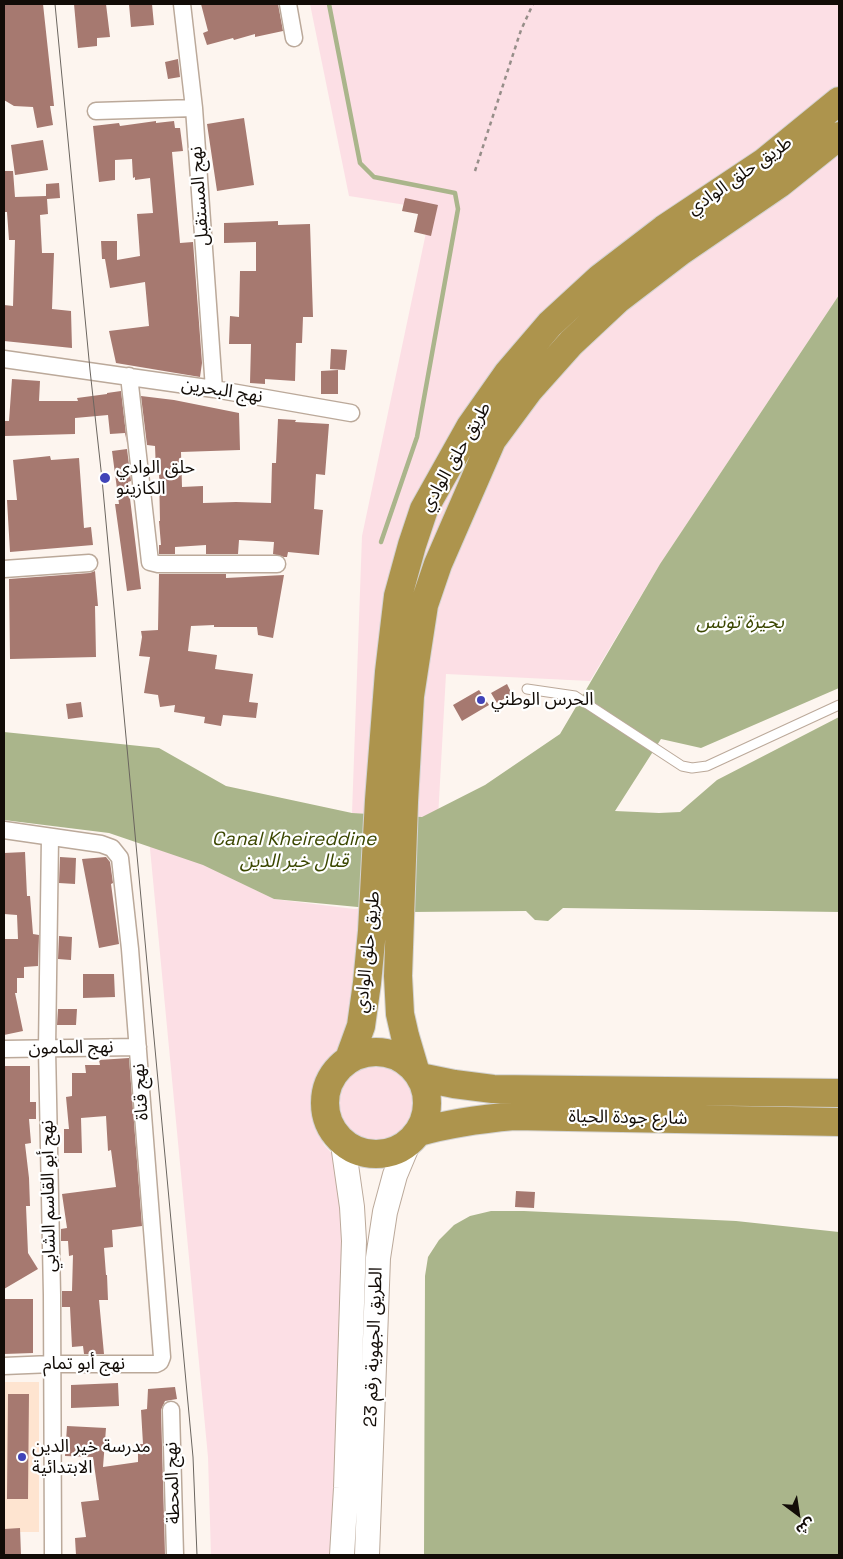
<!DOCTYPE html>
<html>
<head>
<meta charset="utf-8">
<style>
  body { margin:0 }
  #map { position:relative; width:843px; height:1559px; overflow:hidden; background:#fdf5ef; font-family:"Space Grotesk","Noto Sans Arabic",sans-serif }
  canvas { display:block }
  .frame { position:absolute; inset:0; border:5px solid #120c07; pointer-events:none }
  .north { position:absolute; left:773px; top:1489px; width:50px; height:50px; -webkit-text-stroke:4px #fff; paint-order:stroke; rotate:149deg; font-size:14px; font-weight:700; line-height:20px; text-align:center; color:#120c07 }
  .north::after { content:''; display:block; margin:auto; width:18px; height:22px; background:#120c07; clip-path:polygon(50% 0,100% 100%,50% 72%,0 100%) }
</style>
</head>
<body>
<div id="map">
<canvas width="843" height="1559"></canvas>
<div class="frame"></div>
<div class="north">ش</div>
</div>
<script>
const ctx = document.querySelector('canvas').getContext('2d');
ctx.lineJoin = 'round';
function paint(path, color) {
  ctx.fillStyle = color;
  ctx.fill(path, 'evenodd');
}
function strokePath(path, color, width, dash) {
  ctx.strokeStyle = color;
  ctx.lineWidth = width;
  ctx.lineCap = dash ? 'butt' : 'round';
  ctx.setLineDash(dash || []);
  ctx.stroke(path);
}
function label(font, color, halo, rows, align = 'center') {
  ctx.font = font + ' "Space Grotesk","Noto Sans Arabic",sans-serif';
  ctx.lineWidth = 4.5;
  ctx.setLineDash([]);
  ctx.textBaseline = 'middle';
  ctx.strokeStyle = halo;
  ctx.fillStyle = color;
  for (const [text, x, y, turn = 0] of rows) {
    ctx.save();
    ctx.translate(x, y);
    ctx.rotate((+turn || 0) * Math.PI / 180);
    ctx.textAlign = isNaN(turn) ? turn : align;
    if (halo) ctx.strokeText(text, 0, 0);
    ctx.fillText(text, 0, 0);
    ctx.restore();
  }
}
const built = new Path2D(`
  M4,1382H39V1532H4Z`);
const green = new Path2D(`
  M310,4H839V295L660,564L590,681L446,674L438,818L352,813L362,536L431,209L349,196Z
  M149,838L274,899L354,909L367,908L342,1054L330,1064L319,1085L316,1106L319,1131L324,1145L338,1160L350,1215L333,1555H211L208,1457Z
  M338 1105a39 39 0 1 1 78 0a39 39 0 1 1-78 0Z`);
const water = new Path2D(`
  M839,295V688L701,748L661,739L615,811L659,813L680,812L717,780L839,717V912L563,908L548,921L535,920L526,911L410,912L274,899L203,865L109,833L4,820V732L159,748L226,786L352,813L422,817L485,785L560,734L660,564Z
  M491,1211H524L736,1221L839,1232V1555H424L425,1276L428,1257L439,1240L454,1225L470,1216Z`);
const stream = new Path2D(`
  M329,4L360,163L374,177L455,193L458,209L417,437L381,542`);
const building = new Path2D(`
  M4,4H43L54,106H50L53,125L37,128L33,107L14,106L4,100Z
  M74,4H106L110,37L97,38V46L78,48Z
  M129,4H152L154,25L131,27Z
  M201,4H278L283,31L255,37V34L234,40L233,38L207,45L203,33L208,31Z
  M178,59L180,77L168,79L165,62Z
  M244,118L254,185L217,191L207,124Z
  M156,121V123L174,121L175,128H180L183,151L172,152L180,243L193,242L202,363L200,377L116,363L109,331L149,326L145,282L110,288L105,259H102L101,241H117V260L140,256L137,214L153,213L150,178L135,180V177L133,178L132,159L115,160V180L99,182L93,126L119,123L120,126Z
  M43,140L48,170L15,175L11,145Z
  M4,171H13L15,197L46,196V184L59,183L60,198L47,199L48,214L40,215L42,253H54L52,309L71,311L72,348L4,341V305L13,306L15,240H9L7,212H4Z
  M405,198L438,205L431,236L414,232L418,214L402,211Z
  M278,221V225L310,224L313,317H303L302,343H296L295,381L265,379V384L250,383L251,344H229L230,316L239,317L240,271H256V242L224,243V223Z
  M331,349L347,350L345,370L330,369Z
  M338,370V394H321V371Z
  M12,379L40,381L39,401H78L77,398L107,394V393L121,391L127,443L125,433L110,434L108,415L75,418V434L5,436V421H9Z
  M141,396L174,400L239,413L240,450L181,452L182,487L203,486V503L236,502L271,503L272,463H276L278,419L296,420L295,422L329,424L325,475L316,474L314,509L323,510L319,555L288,552L287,557H284L273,554L274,542L239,540L238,554H206V545L175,547V554H159V545H161L159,521H160L159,471H156L155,446L147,445Z
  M127,449L131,481L128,482L141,589L127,591L115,504H119L112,451Z
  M50,456L51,460L79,458L84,528L91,527L93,545L10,552L7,500H17L13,460Z
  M95,571L98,606H95L96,657L10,659L9,579L90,573Z
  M159,574H226V578L284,575L273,638L258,635L257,627H214V625L191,626L188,651L217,655L215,669L253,674L249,702L258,703L256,718L223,715L221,726L204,723L205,717L174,712L175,705L160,707L158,695L144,693L150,657L139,656L142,637L141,631L158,630Z
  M507,684L512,694L497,703L491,693Z
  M479,690L489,705L462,721L453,705Z
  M81,702L83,717L68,719L66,704Z
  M25,852L27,896H30L33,934L39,935L38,966L24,967V978H17V993H15L23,1031L4,1035V939H18L17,915L4,914V853Z
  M60,857L76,858L75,884L59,883Z
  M106,857L110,862L113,883L111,884L119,944L99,948L82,859Z
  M59,936L72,937L71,960L58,959Z
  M83,974H114L115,997L83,998Z
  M58,1009H77L76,1025H57Z
  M129,1058L142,1226L112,1230L113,1247L104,1248L106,1275H107L108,1300H99L104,1354H84L83,1346L72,1347L70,1307H62V1291H72L73,1255L69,1256L68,1241H61V1229L67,1228L62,1194L116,1187L111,1150L108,1151L106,1116L81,1118L82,1153H64V1129H69L66,1097L72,1096V1073H86L85,1065H100L99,1060Z
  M4,1066H30V1102H36V1119H29L31,1143L25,1144L29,1178L30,1206H26L28,1253L38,1269L4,1289Z
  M516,1191L535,1192L534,1208L515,1207Z
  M4,1299H33V1353L4,1354Z
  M118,1383L119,1406L71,1408V1385Z
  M175,1387L177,1399L165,1401L161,1410L165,1555H76L75,1538L86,1537L81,1502L99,1500L93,1457L65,1456L67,1426L106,1428L103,1467L138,1462V1444H143L141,1410L147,1409L148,1389Z
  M8,1394H29L28,1499H7Z
  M20,1528L21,1555H4V1529Z`);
const path = new Path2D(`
  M475,171L521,30L533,4`);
const lane = new Path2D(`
  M527,689L575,696L682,766L692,768L707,766L839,705`);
const street = new Path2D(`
  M182,4L194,108L214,389
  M288,4L294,38
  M96,111L194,108
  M4,359L214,389L351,413
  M129,376L150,562L158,564H277
  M4,569L89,563
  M4,830L101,844L112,848L120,858L130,949L162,1357L160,1362L156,1364H52L4,1366
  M50,837L47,1049L52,1295L53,1555
  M4,1049L138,1047
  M171,1410L175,1555`);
const secondary = new Path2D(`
  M342,1555L346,1488L354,1241L352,1207L343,1144
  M367,1555L378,1258L385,1212L395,1175L408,1144`);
const highway = new Path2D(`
  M325 1103a51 51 0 1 1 102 0a51 51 0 1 1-102 0Z
  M349,1059L361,1026L367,983L372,931L379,800L389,672L398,596L412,545L424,509L470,427L508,373L550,324L600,278L664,229L763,163L839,101
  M415,1070L405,1036L400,1014L398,976L404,802L410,696L424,605L438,564L492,440L529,390L571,343L617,300L681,251L779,184L839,136
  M420,1077L454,1084L493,1089L839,1093
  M419,1132C450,1123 481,1119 514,1116L839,1122`);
const tram = new Path2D(`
  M55,4L90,370L102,479L193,1457L197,1555`);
const markers = [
  [105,478,6,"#4043b8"],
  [481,700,5,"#4043b8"],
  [22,1457,5,"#4043b8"]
];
const streetNames = [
  ["طريق حلق الوادي",740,176,-35],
  ["نهج المستقبل",200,196,-94],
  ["نهج البحرين",222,391,9],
  ["طريق حلق الوادي",456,457,-60],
  ["طريق حلق الوادي",368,952,-84],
  ["نهج المامون",71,1048,-1],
  ["نهج قناة",141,1092,-94],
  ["شارع جودة الحياة",628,1118,1],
  ["نهج أبو القاسم الشابي",49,1196,-91],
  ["الطريق الجهوية رقم 23",374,1347,-88],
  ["نهج أبو تمام",84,1364],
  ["نهج المحطة",173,1483,-92]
];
const poiNames = [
  ["حلق الوادي",116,468],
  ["الكازينو",116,489],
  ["الحرس الوطني",491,700],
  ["مدرسة خير الدين",32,1447],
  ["الابتدائية",32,1468]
];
const waterNames = [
  ["بحيرة تونس",740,623],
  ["Canal Kheireddine",294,840],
  ["قنال خير الدين",294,862]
];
paint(built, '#fee4d0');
paint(green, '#fcdfe5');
paint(water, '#aab58b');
strokePath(stream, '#aab58b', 4.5);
paint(building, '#a67970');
strokePath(lane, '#bba99a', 11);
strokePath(street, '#bba99a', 19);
strokePath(secondary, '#bba99a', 26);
strokePath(highway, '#d4d3d2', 30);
strokePath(path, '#968e89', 2.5, [4, 4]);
strokePath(lane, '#fff', 9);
strokePath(street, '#fff', 16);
strokePath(secondary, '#fff', 24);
strokePath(highway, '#ad944d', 28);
strokePath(tram, '#6b655f', 1);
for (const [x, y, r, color] of markers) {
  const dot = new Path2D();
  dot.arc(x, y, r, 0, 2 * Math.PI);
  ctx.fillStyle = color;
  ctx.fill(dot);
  strokePath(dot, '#fff', 2);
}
label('18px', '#120c07', '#fff', streetNames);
label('18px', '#120c07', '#fff', poiNames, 'left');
label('italic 19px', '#3b4700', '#fff', waterNames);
</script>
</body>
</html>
